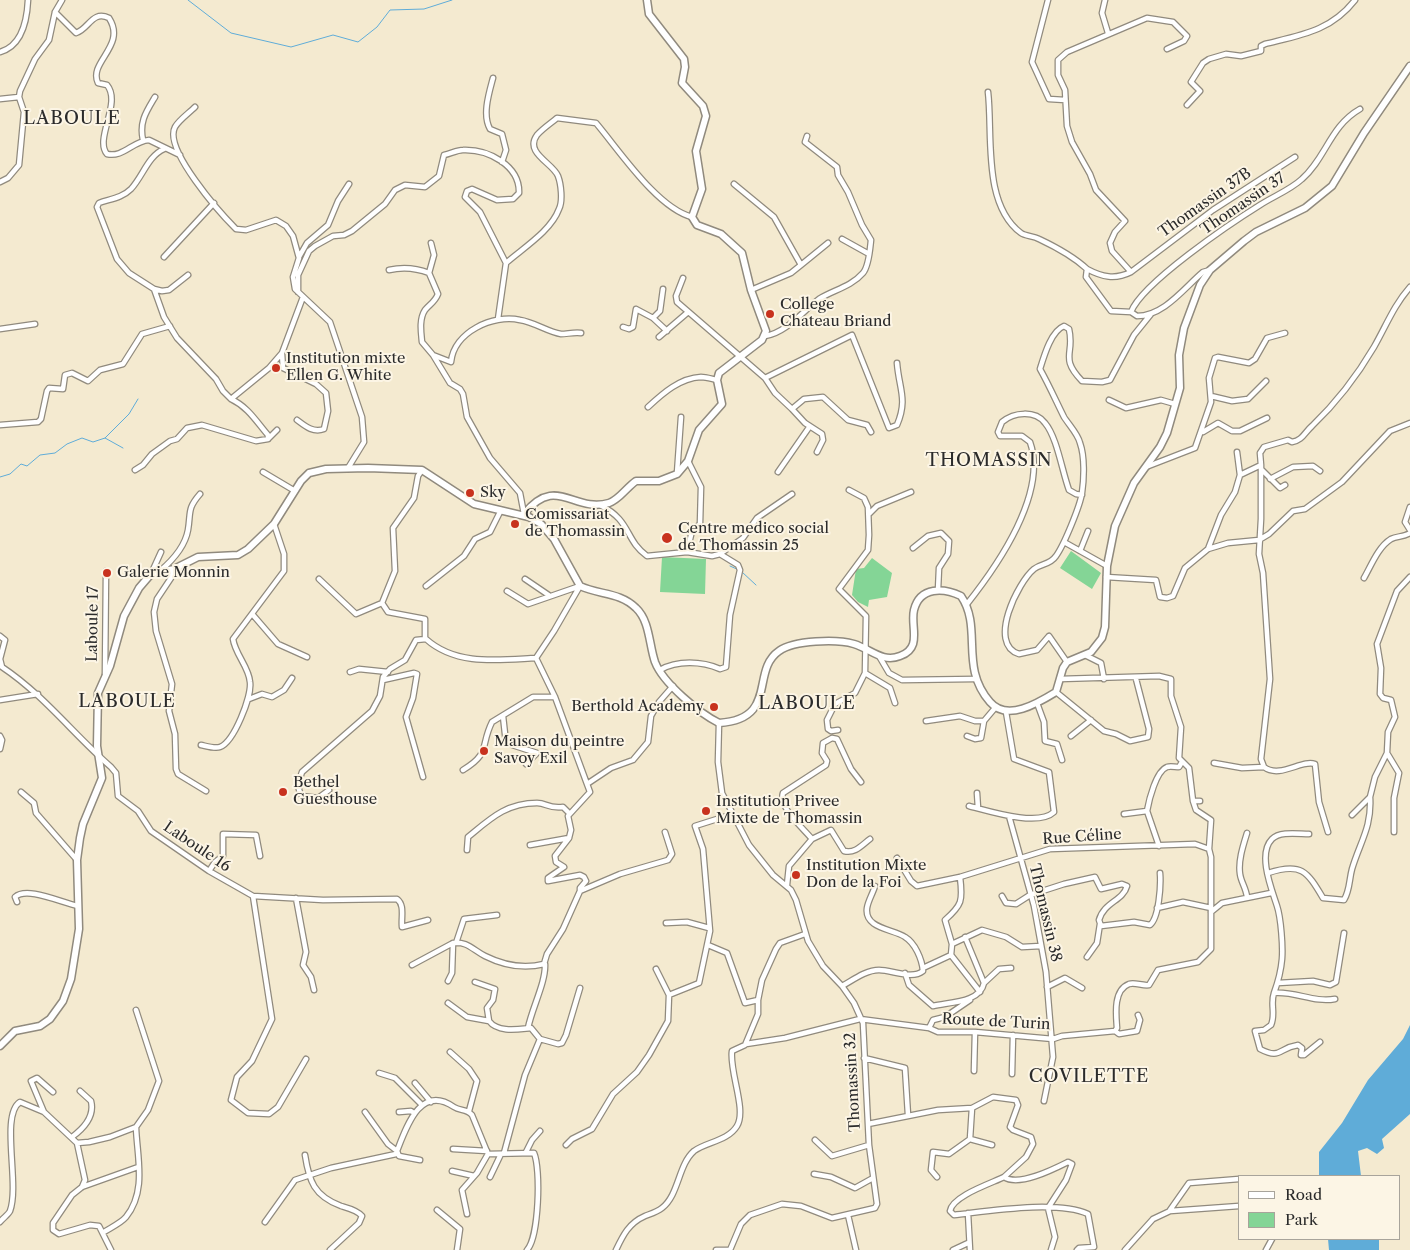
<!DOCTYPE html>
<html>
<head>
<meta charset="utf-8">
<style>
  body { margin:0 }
  #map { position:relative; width:1410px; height:1250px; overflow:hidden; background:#f4ead0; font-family:"Libre Caslon Text",serif }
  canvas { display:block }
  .legend { position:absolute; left:1238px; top:1175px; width:162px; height:65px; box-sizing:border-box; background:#fcf5e5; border:1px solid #a8a49b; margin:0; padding:6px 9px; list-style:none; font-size:15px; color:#2b2b2b }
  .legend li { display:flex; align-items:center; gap:10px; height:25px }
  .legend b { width:25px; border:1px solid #a8a49b }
</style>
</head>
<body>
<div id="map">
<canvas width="1410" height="1250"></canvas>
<ul class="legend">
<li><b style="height:6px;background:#fff"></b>Road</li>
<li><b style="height:14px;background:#84d596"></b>Park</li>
</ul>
</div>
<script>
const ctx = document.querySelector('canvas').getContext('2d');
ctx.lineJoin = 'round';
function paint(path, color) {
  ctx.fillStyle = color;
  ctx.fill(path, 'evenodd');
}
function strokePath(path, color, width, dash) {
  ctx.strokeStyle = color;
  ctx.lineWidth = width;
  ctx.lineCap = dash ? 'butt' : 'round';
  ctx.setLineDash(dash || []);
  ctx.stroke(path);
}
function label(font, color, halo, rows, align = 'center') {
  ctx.font = font + ' "Libre Caslon Text",serif';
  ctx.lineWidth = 4;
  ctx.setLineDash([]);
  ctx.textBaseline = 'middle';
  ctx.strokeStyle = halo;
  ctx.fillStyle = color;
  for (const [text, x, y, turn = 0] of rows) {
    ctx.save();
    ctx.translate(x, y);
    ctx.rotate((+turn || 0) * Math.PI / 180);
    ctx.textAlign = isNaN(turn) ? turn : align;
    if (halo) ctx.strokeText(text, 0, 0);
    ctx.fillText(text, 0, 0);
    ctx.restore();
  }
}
const green = new Path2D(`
  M1071,551L1101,573L1092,589L1060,568Z
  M662,557L706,559L705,594L660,592Z
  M872,558L892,573L887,597L869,600L868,607L858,602L852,595L856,569L864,568Z`);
const water = new Path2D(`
  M1410,1025V1114L1382,1139L1384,1148L1377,1154L1367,1148L1358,1151L1361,1176H1319V1152L1342,1123L1368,1080L1403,1039Z
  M1328,1239H1379V1250H1329Z`);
const stream = new Path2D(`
  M188,0L231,33L291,47L333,35L358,42L377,27L390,10L424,9L452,0
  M105,438L129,414L138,399
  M0,477L10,474L21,464L27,466L40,455L55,453L67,444L82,438L93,442L105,438L123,448
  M730,566L739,570
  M742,572L756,585`);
const street = new Path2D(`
  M1048,0L1032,62L1049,99L1065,100
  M1105,0L1102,13L1108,33
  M55,12L76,33C89,29 92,10 109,18C127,46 88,62 98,83L107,85C122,103 94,139 107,154C123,158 133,141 149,140L180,155
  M0,52C22,46 27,21 28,0
  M493,78C489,93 482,115 490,129L502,134L506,150L502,162
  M988,92C993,134 982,204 1021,233C1025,236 1033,236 1039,239C1056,247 1073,256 1087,269L1086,277L1111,311L1131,312L1137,316C1164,316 1184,288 1203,272L1210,270
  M0,99L19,97
  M1187,105L1200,91L1191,82L1203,63L1209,59L1226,54L1241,56L1261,51V46L1265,44C1301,35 1331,31 1355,0
  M195,107C189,113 179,120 175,127C163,149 221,214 236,229L246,230L276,220L286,226L293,236L299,258L293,277L295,289L330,322L362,417L364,442L348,468
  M143,140C139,122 146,112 155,97
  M164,149C148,156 143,176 131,189C122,198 110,199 99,203L97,207L117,259L129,273L154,289L162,291L169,290L188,275
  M0,182L8,178L19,165L24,112L19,97L20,91L35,59L49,40L55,12L62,0
  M734,184L774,217L801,265L791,273L751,290
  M842,239L869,254
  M164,257L214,203
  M299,257L307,243L328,225L338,201L349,184
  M506,263C523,248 551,231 559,209C563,201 561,184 558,176C553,163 524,153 537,135C542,129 551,123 557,118L596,123C619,150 657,208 692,217
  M801,265L828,243
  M1087,269C1102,277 1115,280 1131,272L1112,251L1110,243L1115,232L1125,221L1096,190L1090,174L1072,142L1067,126L1065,90L1058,75V60L1067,52L1147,18L1173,22L1187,36L1184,41L1167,49
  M389,270C402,267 416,268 429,273L438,294C435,302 430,304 425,310C419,319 421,332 422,342L433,355
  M1131,272L1213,210L1295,157
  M429,273L434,255L431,243
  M683,278L676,296L677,302L765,378L852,335L889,428L897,425C908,399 899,389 897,363
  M154,289L164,317L177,338L216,379L223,391L231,399L269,368L282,353L303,297
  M298,292V275L309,251L315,246L333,236L344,235L352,231L385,204L395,190L405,185L425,187L439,176L444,155C450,154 457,150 463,150C489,149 520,166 519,193L513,199L497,200L472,189L467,191L465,197L480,212L506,263L498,319
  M1131,312C1142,283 1231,223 1260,205C1274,196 1290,190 1302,179C1326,158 1330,126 1360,109
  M653,318L660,311L663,289
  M623,327L629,329L633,327L636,309L653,318L667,331
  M0,329L35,324
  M765,336C786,333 803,311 819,299C833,290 851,287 863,273C869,266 870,249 871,240L862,225L848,192L838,175L837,167L805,142L807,136
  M659,337L687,313
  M282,354L283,368L316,384L326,393L328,411L324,429C313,433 305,426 297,420
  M765,378L775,393L792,409L804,399L823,397L848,420L867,425L871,432
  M1211,396L1232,401L1248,399L1266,381
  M231,399C248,407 256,421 268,435V439
  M1109,400L1126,408L1161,400L1175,404
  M648,407C663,393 680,378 701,377C706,377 712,379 717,380
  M792,409L805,423L822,434L823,440L817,452
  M0,425L38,422L41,419L47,391L49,388L63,389L65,375L72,373L88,381L100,370L123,364L142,334L170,326
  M1203,432L1218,423L1232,431H1240L1267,418
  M1237,452L1240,475
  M1261,465V519L1259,554L1263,573L1270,679L1261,759L1264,767C1280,779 1302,759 1315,764L1319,802L1328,832
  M1146,467L1195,448L1211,402L1209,378L1215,358L1218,357L1249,363L1255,359L1267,338L1285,333
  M135,470L143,465L152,454L170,441L177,439L187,428L202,425L256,441L268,439L277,430
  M1262,470L1280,488L1285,485
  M263,472L295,491
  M778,472L810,426
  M677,473L681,417
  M1270,479L1293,467L1313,466L1320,471
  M600,505C632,521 624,539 647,556L687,552L712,556L720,554L743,538L757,518L792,494
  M1410,507L1405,522L1410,530
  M524,514L520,493L490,458L467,417L463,394L460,389L450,383L433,355L451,362C454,332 493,314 520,320C534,322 548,332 561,334C567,334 574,332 581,333
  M869,514L877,506L911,492
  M1064,542L1107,566
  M913,548L928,536L941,533L949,541L948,554L939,568L938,590
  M1208,549L1221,515L1235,492L1240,475L1261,465L1260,453L1264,447L1288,440L1292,442C1303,440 1304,433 1312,426C1336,403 1357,376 1374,347C1386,326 1394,305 1410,287
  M1080,551L1088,531
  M687,552L692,531L700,524L701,487L688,461
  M174,569L171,578L157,599L154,612L156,631L172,684L169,711L175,734L176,769L178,774L206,791
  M160,571C173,560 185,547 188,530C191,512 187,509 200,494
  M151,574L161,552
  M1106,577L1156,580L1160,597L1167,598L1173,596L1185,568L1208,549L1228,543L1259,540L1269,534L1293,511L1305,509L1342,482L1390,431L1410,423
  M1364,578C1371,566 1378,547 1391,539C1397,536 1404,537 1410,533
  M319,579L356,614L382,603L395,571L393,528L414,498L418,476L422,470
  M525,579L550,596
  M426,586L464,556L475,539L490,532L501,510
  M507,591L528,604L580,586
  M382,603L388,612L425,619V639
  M967,604C998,565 1048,493 1030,442L1022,436H1000L998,432L1002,422C1014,412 1035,410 1045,423C1057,437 1062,471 1069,490L1076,494L1082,495
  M253,615L278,644L307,657
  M0,636L5,640L0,659L2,667C44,695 74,735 111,767L116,773L118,796L138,811L151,831L209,871L253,896L323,900L397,899C405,905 401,917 402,927L428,920
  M1085,655L1101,663L1104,679
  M879,656L889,673L902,680L975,679
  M536,658L555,697L587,784
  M1067,662L1049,636L1037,650L1019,654C987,644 1018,582 1034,569C1042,563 1050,565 1056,556C1064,545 1080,506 1082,493C1084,479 1085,457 1080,443C1078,434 1069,425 1064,417C1056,401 1049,385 1040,369C1044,356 1051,331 1064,326L1069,329C1075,354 1059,357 1082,381L1102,382L1110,380L1134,335L1151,314
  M660,670C677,660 702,661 720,669L726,667L730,615L740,570L738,565L720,554
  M350,672L359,669L388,672
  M865,673L890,688L895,703
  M105,674L106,571
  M1060,679L1159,676L1171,679V696L1181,727L1179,758L1189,768L1193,801H1200
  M383,680L414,673L417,674L413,698L406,717L423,777
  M1056,692L1104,731L1116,734L1130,741L1148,737L1149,729L1136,679
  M249,699L262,694L272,697L284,690L292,678
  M0,700L38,694
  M1037,703L1044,722L1045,741L1057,744L1062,760
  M503,716L506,743L537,753L526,764
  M926,721L960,716L975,721H984L995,708
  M719,723L718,762L722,793L749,845L773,875L791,890L796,900L808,941L823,966L842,986L854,1003L863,1023L869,1145L877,1204L875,1208L832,1218L801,1206L782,1204L750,1215L741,1224L730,1250
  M838,730L831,731L828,729L827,720L835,704L855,693L865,673L866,616L839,589L868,550L869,535L868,507L864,498L849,490
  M0,736L2,740L0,749
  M967,736L975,739L981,738L984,721
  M1071,736L1091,720
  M201,745C206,746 215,749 220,747C234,742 252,696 250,682C249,667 235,654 233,639L284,571V554L274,524
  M1387,753L1399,773L1394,798V832
  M1214,763L1242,768L1264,767
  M463,770C491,753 480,746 492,722L533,697H555
  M329,790L318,798L302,796C296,788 299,781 302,772L372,711L380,696L383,677L390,669L405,660L416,640L426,639C456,666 498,660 536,658L554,631L580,586
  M21,792L34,803L36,813L77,860
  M977,793L978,808
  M1370,797L1375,777L1387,753L1388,732L1395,717L1391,700L1383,698L1380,694L1381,668L1377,644L1397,591L1410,577
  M1193,801L1196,810L1211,820L1209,849
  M969,806C989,811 1038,827 1054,812L1049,772L1014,759L1006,712
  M1147,811L1159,846
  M1124,814L1147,811C1149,800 1156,771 1167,767C1170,766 1175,767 1179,767L1182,762
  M1009,816L1034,906L1046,972L1053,1057L1044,1101
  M1247,833C1243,846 1238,861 1240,874C1241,882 1246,888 1247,897
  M1309,834C1298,834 1280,831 1272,839C1257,854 1272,890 1277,906C1281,918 1283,947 1282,959C1281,971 1278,982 1274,993C1295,991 1314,1003 1335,999
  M812,839C803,828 778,807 783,793L826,765L827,761L822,753L823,743L832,738L837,739L851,769L861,782
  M530,845L569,838L571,830L568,816L590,792L587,784L611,768L633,760L648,742L651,716L659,702L673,686
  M467,850L468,837C490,819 506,803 537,803C547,803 548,809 563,807L569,813
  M209,871L215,862L223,856V834L256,835L260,856
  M1268,873C1301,862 1307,871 1323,898L1344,900C1350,890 1349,880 1352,869C1360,842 1372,827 1370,797L1352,815
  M787,885L789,866L812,839L831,830L844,851C855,854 862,845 870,839
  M580,891L620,874L668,860L672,854L665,832
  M253,896L272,1019L252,1061L237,1077L231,1100L248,1113L269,1114L278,1107L306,1059
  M1002,896L1006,903L1016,904L1030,895L1064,884L1095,877L1101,889L1122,884L1127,886C1123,901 1104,902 1099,920L1101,926L1134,922L1150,925C1159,918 1161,885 1160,873
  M296,898L306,952L303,965L311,977L314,990
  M17,902L15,897C27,886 62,903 78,906
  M1157,908L1183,902L1211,908
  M1211,912L1222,903L1271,893
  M666,923L687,922L709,928
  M456,943L464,919L497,915
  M952,944L982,930L1006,937L1022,947L1041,946
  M708,945L727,953L745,1003L758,1000
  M951,955L980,992
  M1087,957L1097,943L1100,924
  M412,965L453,943C467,941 473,950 485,956C503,965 524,969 544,964L547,954L563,929L580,891V888L586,881L584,877L580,875L548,881V878L564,867L556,862L555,856L569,838
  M923,968L951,955L952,944L945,920C962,905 963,901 960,877
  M656,969L669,995L699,983L710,931L703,849L695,826L733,814
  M905,973L909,985L933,1006C949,1002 980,1003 984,983L965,937
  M448,981L452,973L453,943
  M475,982L495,989L493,1000L487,1008L489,1021
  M984,983L999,969L1011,968
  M1278,983L1313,981L1330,985L1336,982L1344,933
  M842,986C853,980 866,970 879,970C892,970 912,980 923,971C922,959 915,943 905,937C894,929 864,929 867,908C868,901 873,893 875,886
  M1047,987L1065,978L1082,988
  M1274,993C1270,1004 1276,1014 1271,1025L1264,1030L1255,1031L1260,1049C1281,1060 1278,1048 1298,1045L1302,1048L1301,1055H1304L1320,1042
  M448,1003L467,1017L489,1021C498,1033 519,1029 531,1028L540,1039L558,1044L562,1043L566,1035L580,988
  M528,1028C532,1008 546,982 545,964
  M929,1028L933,1020L945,1017L970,1000
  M1115,1031L1119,1034L1137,1031L1140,1020L1138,1015
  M746,1044L785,1038L860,1019L929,1028L938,1032H975L1053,1039L1062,1036L1115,1031L1117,1028C1116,1015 1113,990 1129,984C1135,982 1142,986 1149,985L1158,970L1198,962L1211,949V857L1209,849L1195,844L1050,849L960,877L917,886L911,881L897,858
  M450,1052L469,1069L477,1081L469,1111
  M864,1058L905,1068L908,1115
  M974,1071L975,1032
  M379,1073L395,1078L422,1105
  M1012,1074L1013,1035
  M415,1083L431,1102
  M53,1092L37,1078L31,1081L44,1112L77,1143L85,1180L82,1187
  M365,1112L388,1144L397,1151
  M399,1112L411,1111L414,1113
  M868,1124L938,1110L972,1108L993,1097L1016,1100L1018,1105L1010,1127L1013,1130L1031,1137L1033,1144L1026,1157L1004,1177C1019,1187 1054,1169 1068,1162L1072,1164L1066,1180L1048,1208L1055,1237L1051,1250
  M72,1137C83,1129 95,1117 91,1101L80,1091
  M970,1139L972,1108
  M815,1140L832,1156L869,1145
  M77,1143L89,1142L110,1137L136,1127L148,1110L159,1081L136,1010
  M566,1145L572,1139L592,1129L613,1094L637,1072L649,1055L668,1021L669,995
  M453,1149L487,1151
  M526,1152L532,1140L540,1131
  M504,1153L525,1075L540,1039
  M305,1155C309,1181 314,1196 341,1206C348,1208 357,1210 362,1216L359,1223L330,1250
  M420,1160L399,1156L397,1151C407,1125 421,1084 454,1107C460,1111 467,1109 472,1115L488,1154
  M452,1171L474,1176
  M814,1174L831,1177L855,1188L873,1178
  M490,1177L501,1154
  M937,1177L931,1170L933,1152L949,1154L970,1139L992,1145
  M1004,1177C992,1183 952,1196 950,1211L954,1215C990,1211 1056,1200 1088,1214L1094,1247L1079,1248L1077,1250
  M437,1210L460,1229L457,1250
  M1170,1210L1189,1183L1239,1179
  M968,1213L970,1250
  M467,1214L462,1190L477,1173L488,1154L534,1153C541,1169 539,1237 527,1250
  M848,1215L856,1250
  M0,1222C3,1218 8,1215 10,1211C20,1184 0,1115 20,1102L44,1112
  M265,1222L295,1180L331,1168L396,1154
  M104,1232C110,1228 121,1223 126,1217C147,1191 137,1157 136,1127
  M111,1250L99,1226L90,1225L59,1234L53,1230V1223L72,1195L82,1187L138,1167
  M616,1250C623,1235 629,1223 645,1216C650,1214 657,1212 662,1208C679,1195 678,1165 694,1151C706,1142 728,1141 737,1126C747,1110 729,1071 732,1051L745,1045L758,1014V1000L762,980L776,949L780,943L805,934
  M716,1250H729
  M953,1250L968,1243
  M1125,1250L1153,1219L1170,1211L1239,1206
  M1266,1250L1272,1239`);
const secondary = new Path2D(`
  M524,514C556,474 573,513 609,503C619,500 627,487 636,481H659L677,474L688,461L699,430L722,404L717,380L719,373L762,340L766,331L751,290L742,253L721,234L697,225L692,217L702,189L696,151L706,116L703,106L682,83L685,67L684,59L649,14L647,0
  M0,1046L15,1031L40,1026L50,1019L63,1001L71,979L79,929L77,860L80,838L83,824L102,778L97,746L98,693L110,666L124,616L139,588L151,574L174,569L198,557L238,555L248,549L274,524L301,481L309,473L326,469L368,468L422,470L474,504L529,517L541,524L554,539L580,586C599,595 620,592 636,608C650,621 649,645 655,662C663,683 699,713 719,723C779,719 750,671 779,651C794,640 837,639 854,644C871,649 882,663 900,656C923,648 910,626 914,610C920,586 944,588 961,596C983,628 959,667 990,702C1007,722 1038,703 1056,692L1063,668L1067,662L1091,652L1102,638L1105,627L1107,566L1115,526L1134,483L1160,447L1167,433L1180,388L1179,355L1184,328L1200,285L1210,270L1244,241L1256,232L1305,208L1332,186L1364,133L1410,66`);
const markers = [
  [770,314,5,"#c8321e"],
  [276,368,5,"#c8321e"],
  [470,493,5,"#c8321e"],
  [515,524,5,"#c8321e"],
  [667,538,6,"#c8321e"],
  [107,573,5,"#c8321e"],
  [714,707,5,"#c8321e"],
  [484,751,5,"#c8321e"],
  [283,792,5,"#c8321e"],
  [706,811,5,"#c8321e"],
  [796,875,5,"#c8321e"]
];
const streetNames = [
  ["Thomassin 37B",1205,203,-35],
  ["Thomassin 37",1243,204,-34],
  ["Laboule 17",93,624,-89],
  ["Rue Céline",1082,837,-4],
  ["Laboule 16",197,847,34],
  ["Thomassin 38",1045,913,77],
  ["Route de Turin",996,1022,3],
  ["Thomassin 32",853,1082,-93]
];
const poiNames = [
  ["College",780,305],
  ["Chateau Briand",780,322],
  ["Institution mixte",286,359],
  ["Ellen G. White",286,376],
  ["Sky",480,493],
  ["Comissariat",525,515],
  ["de Thomassin",525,532],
  ["Centre medico social",678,529],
  ["de Thomassin 25",678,546],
  ["Galerie Monnin",117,573],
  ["Berthold Academy",704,707,"right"],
  ["Maison du peintre",494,742],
  ["Savoy Exil",494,759],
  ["Bethel",293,783],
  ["Guesthouse",293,800],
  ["Institution Privee",716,802],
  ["Mixte de Thomassin",716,819],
  ["Institution Mixte",806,866],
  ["Don de la Foi",806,883]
];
const quarterNames = [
  ["LABOULE",72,119],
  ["THOMASSIN",989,461],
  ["LABOULE",127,702],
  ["LABOULE",807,704],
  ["COVILETTE",1089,1077]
];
paint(green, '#84d596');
paint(water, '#5facd8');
strokePath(stream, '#5facd8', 1);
strokePath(street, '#908a7e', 7);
strokePath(secondary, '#908a7e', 9);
strokePath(street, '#fff', 4.5);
strokePath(secondary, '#fff', 6);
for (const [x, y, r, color] of markers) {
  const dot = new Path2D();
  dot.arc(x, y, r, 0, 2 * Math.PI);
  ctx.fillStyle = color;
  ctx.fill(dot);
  strokePath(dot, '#fcf5e5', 2);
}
label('15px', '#2b2b2b', '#fcf5e5', streetNames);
label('15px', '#2b2b2b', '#fcf5e5', poiNames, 'left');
ctx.letterSpacing = '1px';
label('18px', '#2b2b2b', '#fcf5e5', quarterNames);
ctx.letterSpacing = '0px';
</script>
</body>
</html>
